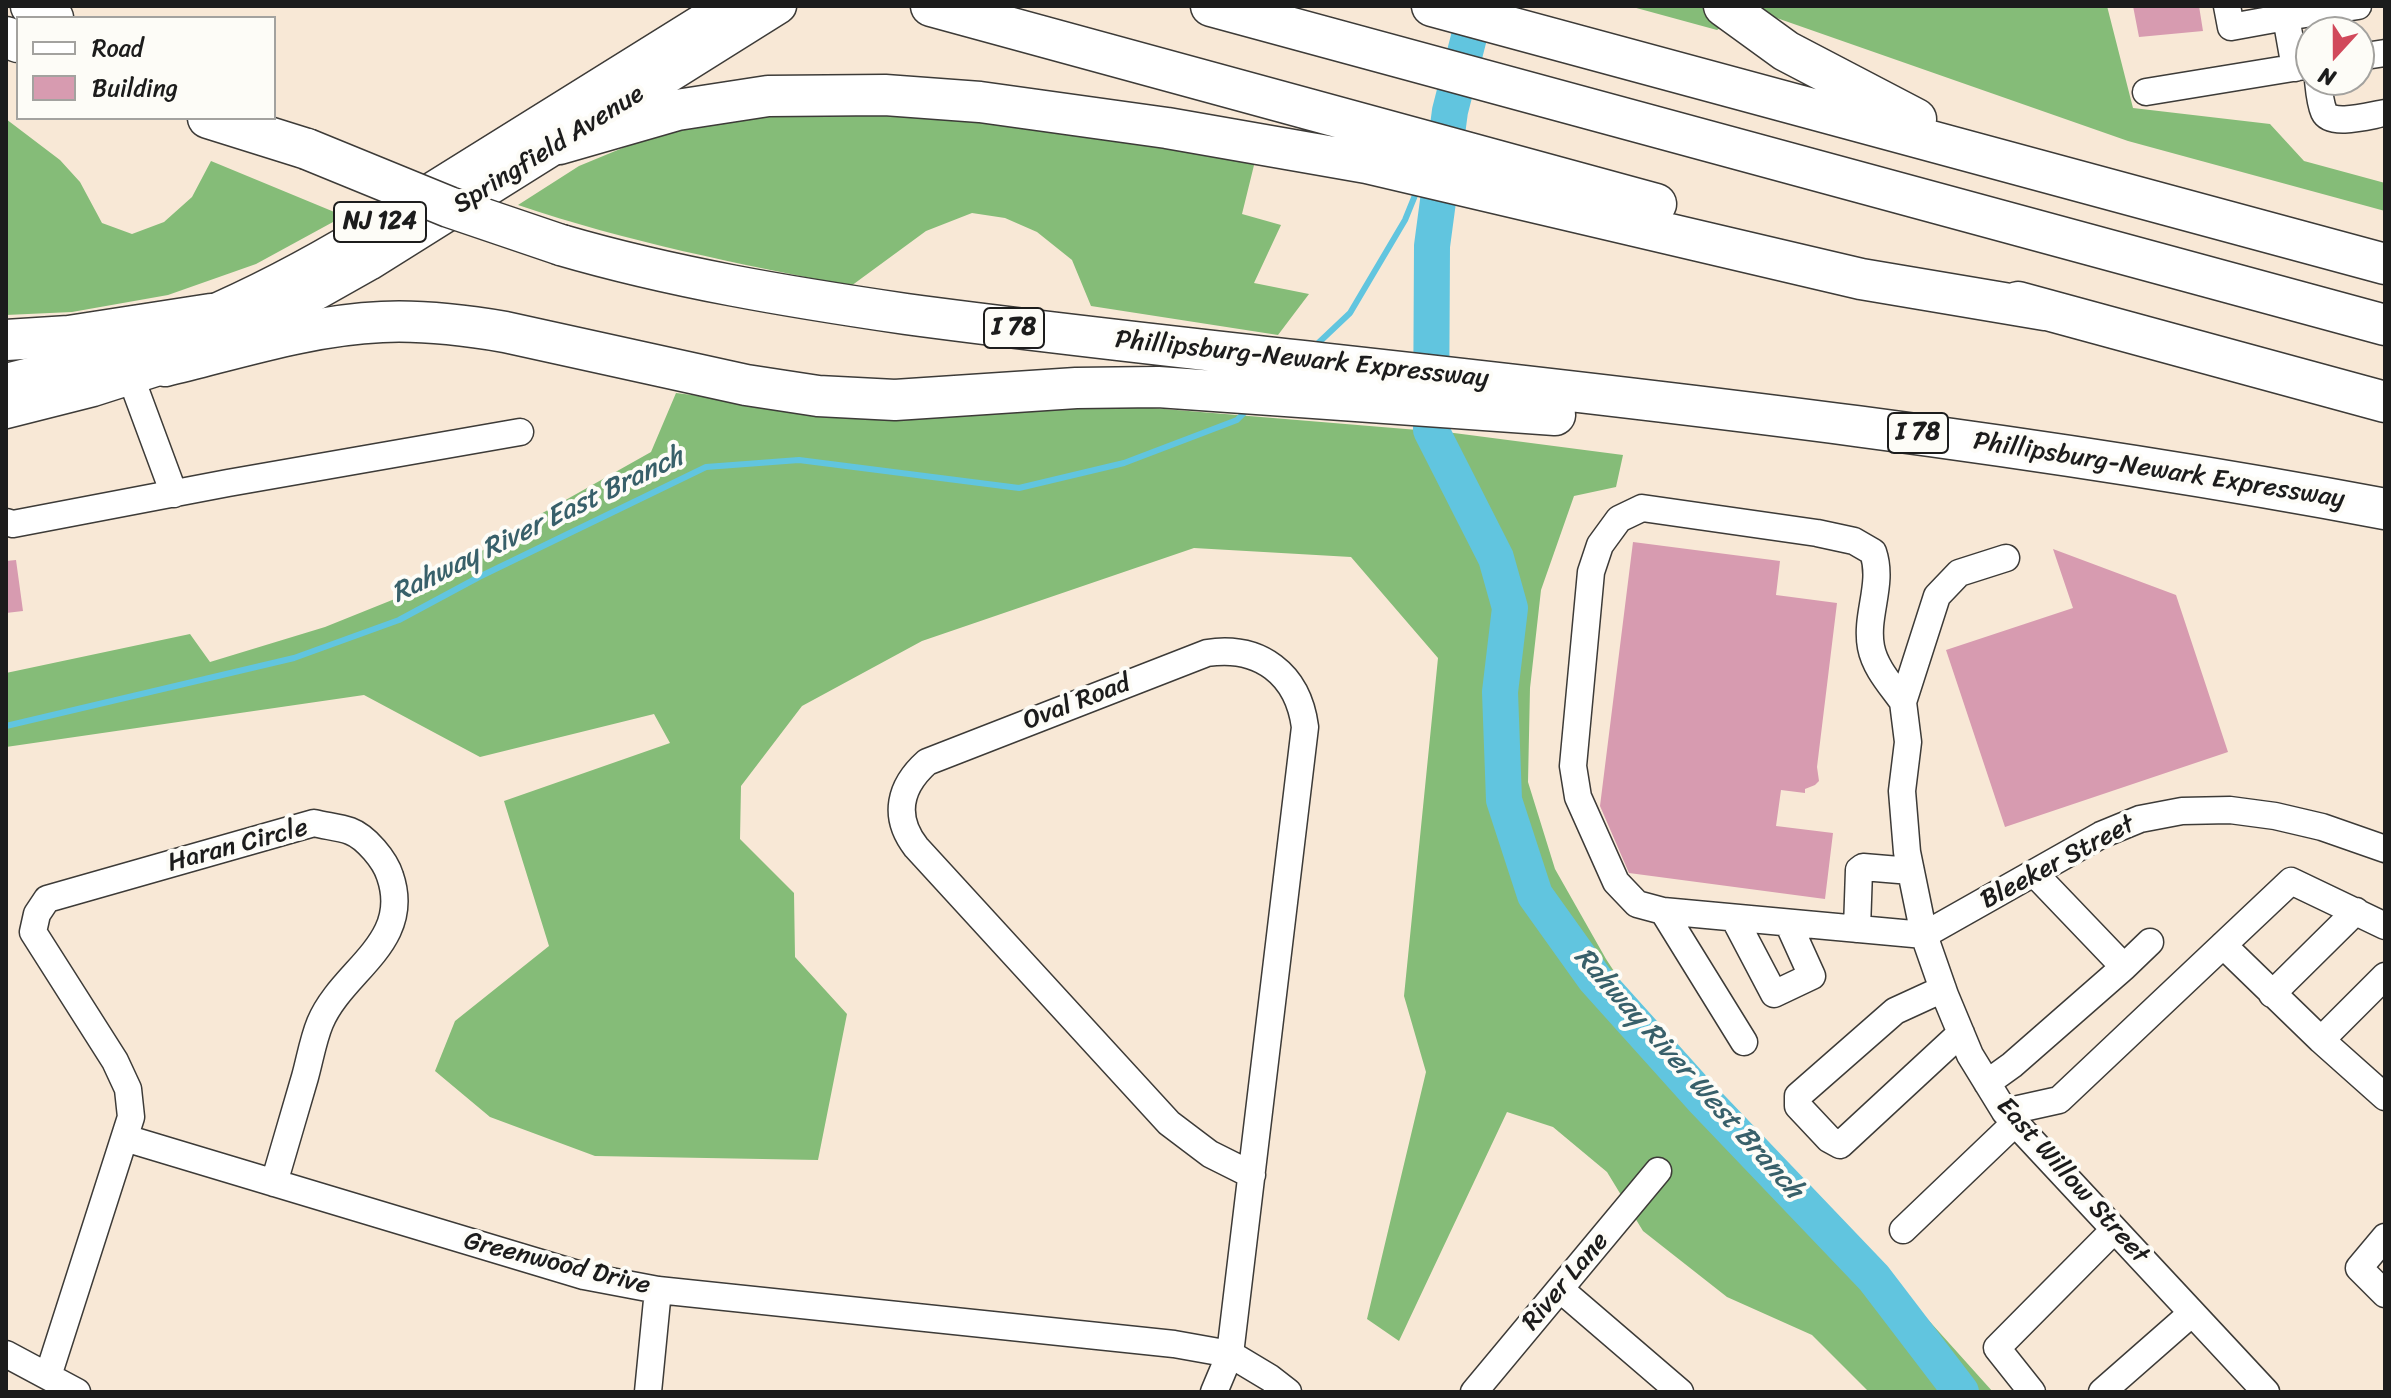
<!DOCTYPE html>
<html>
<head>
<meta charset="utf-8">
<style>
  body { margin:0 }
  #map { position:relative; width:2391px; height:1398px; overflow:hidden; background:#f8e8d6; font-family:Sriracha,sans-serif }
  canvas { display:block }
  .frame { position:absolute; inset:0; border:8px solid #1c1c1c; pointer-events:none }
  .legend { position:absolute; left:16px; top:16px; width:260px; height:104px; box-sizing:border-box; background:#fdfcf7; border:2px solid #a3a29f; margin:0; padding:10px 14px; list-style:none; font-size:24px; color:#1c1c1c }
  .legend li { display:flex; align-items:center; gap:16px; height:40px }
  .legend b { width:40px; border:2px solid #a3a29f }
  .north { position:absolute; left:2295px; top:16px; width:80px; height:80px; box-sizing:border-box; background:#fdfcf7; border:2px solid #a3a29f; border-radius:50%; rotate:201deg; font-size:22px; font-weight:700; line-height:32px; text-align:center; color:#1c1c1c }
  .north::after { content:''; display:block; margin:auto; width:28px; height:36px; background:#d1495b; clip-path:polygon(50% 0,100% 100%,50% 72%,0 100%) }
</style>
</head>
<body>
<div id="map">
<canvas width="2391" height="1398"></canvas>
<div class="frame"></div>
<ul class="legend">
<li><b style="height:10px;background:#fff"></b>Road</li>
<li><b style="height:22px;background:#d79bb0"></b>Building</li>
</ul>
<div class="north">N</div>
</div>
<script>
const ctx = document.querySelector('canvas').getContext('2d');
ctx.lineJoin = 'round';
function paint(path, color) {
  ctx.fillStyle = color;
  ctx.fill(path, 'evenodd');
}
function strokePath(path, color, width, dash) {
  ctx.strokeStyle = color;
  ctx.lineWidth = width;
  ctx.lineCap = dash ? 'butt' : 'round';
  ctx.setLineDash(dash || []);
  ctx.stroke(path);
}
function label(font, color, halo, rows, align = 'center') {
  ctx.font = font + ' Sriracha,sans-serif';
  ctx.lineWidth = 8;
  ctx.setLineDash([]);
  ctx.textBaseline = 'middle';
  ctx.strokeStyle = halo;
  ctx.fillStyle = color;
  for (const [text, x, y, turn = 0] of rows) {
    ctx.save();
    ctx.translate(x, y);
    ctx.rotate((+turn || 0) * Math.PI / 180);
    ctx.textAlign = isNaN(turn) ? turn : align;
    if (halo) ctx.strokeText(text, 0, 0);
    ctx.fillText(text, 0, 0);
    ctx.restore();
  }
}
const forest = new Path2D(`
  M1629,6H2107L2133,108L2270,124L2304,161L2385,183V211L2128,141L1751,9L1717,30Z
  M834,107L970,115L1256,157L1242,214L1281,225L1254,283L1309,294L1278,335L1091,306L1072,260L1037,232L1005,218L972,213L926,231L851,286C739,264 627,242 518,205L579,166L695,118Z
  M6,119L60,160L80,182L102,223L132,234L164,222L192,197L211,161L344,216L256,264L168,295L72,312L6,315Z
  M676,393L773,405L1092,403L1454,433L1623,455L1616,487L1574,496L1541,590L1530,688L1528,782L1555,869L1606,959L1661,1043L1905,1294L1993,1392H1869L1812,1335L1727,1297L1643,1231L1607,1172L1553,1127L1507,1112L1399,1341L1367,1319L1426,1072L1404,996L1438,658L1351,557L1194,548L922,641L802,706L741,786L740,839L794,893L795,957L847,1014L818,1160L595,1156L490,1117L435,1071L455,1021L549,946L504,801L670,743L654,714L480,757L364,695L6,747V673L190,634L210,662L325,627L427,586L530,520L651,452Z`);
const stream = new Path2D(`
  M1442,130L1450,111
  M1313,348L1350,313L1405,220L1418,188
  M6,726L294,658L399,620L479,577L706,467L799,460L1019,488L1124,463L1237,420L1250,407`);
const river = new Path2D(`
  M1477,6L1450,111L1432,246L1431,430L1496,558L1510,608L1500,692L1504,800L1535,895L1595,979L1702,1098L1874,1278L1961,1392`);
const building = new Path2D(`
  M2133,6H2199L2203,31L2139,37Z
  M1633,542L1780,561L1776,595L1837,603L1817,767L1819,781L1815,785L1805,789V793L1781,790L1776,826L1833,833L1825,899L1629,873L1600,806Z
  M2053,549L2176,595L2228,752L2005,827L1946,650L2073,608Z
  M16,560L23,611L6,613V561Z`);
const minor = new Path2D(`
  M2227,6L2231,27L2286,17L2295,68
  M2286,17L2358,6
  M2359,57L2385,53
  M2318,80C2319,90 2320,103 2324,112C2331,127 2371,115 2385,113
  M2146,92L2311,65
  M131,378L174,494
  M6,522L13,524L228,483L520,432
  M2006,558L1959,573L1937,596L1903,702L1908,742L1902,791L1907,852L1924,935L1945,995L1970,1055L2005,1112L2266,1392
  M1663,911L1637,904L1616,882L1578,797L1573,766L1591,572L1600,545L1619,519L1642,508L1817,533L1854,541L1873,552C1884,584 1865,615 1871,647C1875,668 1891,685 1903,702
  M1734,918L1774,994L1812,976L1788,923
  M1857,929L1859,870L1863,867L1911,871
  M2223,945L2321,1040
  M2124,967L2150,942
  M2385,976L2321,1040L2385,1097
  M1943,989L1895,1011L1798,1096V1106L1829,1139L1840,1145L1961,1033
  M2272,994L2356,911
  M1744,1042L1663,911L1924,935L2101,835L2140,819L2182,811L2230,810L2275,816L2322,827L2385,849
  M1987,1083L2012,1065L2124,967L2034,873
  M2005,1112L2059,1100L2291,881L2385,926
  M125,1138L584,1276L658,1290L1174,1344L1230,1354L1270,1378L1288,1392
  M1903,1230L2015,1123
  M2385,1237L2359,1268L2385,1294
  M1560,1289L1680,1392
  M6,1354L77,1392
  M48,1376L131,1117L128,1089L115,1061L33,932L37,914L47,899L314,823C325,826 339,827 350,831C366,837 385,860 390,876C413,943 342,970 320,1023C313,1040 310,1059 305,1077C295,1112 284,1148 274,1183
  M648,1392L658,1290
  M1214,1392L1230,1354L1305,727C1298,674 1260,645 1207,653L927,762C900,786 892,816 916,847L1169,1123L1210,1154L1252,1175
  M1474,1392L1658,1171
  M2032,1392L1997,1348L2114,1230
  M2102,1392L2192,1313`);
const major = new Path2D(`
  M6,381C129,352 232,310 342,246L727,6
  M6,411L93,389L165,366L275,316L369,263L779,6`);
const highway = new Path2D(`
  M31,6L53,18
  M931,6L1656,204
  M1211,6L2385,325
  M1432,6L2385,264
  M1724,6L1786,51L1916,119
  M6,37L18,42
  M208,118L307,149
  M559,144L677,110L768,96L885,95L980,102L1167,128L1367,163L1861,279L2045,310
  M561,245C674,278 790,297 906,314C1047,333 1188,348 1330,364C1683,403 2035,443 2385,509
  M2018,302L2385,402
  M6,340L69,336L211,314
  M165,366C236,349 309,325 382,322C423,320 464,325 505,332L746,385L818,396L895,400L1076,388L1158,387L1555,415`);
const highwayBridge = new Path2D(`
  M307,149L449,207L561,245`);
const shields = [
  [380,222,92],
  [1014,328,60],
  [1918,433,60]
];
const shieldNames = [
  ["NJ 124",380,222],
  ["I 78",1014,328],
  ["I 78",1918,433]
];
const streetNames = [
  ["Springfield Avenue",549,150,-32],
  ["Phillipsburg-Newark Expressway",1302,360,6],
  ["Phillipsburg-Newark Expressway",2159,471,9],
  ["Oval Road",1077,703,-21],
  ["Haran Circle",238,846,-15],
  ["Bleeker Street",2058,863,-28],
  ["East Willow Street",2072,1181,48],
  ["Greenwood Drive",557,1264,14],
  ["River Lane",1566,1282,-50]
];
const waterNames = [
  ["Rahway River East Branch",538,526,-26],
  ["Rahway River West Branch",1688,1074,48]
];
paint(forest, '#85bc78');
strokePath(stream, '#61c5df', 6);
strokePath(river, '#61c5df', 36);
paint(building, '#d79bb0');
strokePath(minor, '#3d3b38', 29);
strokePath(major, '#3d3b38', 37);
strokePath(highway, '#3d3b38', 43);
strokePath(minor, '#fff', 26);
strokePath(major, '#fff', 34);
strokePath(highway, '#fff', 40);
strokePath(highwayBridge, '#3d3b38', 43, []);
strokePath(highwayBridge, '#fff', 40);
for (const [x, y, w] of shields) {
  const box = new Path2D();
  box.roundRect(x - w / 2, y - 20, w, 40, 6);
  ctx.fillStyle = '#fdfcf7';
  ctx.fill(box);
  strokePath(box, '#1c1c1c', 2);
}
label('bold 24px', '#1c1c1c', null, shieldNames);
label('26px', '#1c1c1c', '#fdfcf7', streetNames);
label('italic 28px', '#38606a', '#fdfcf7', waterNames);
</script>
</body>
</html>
